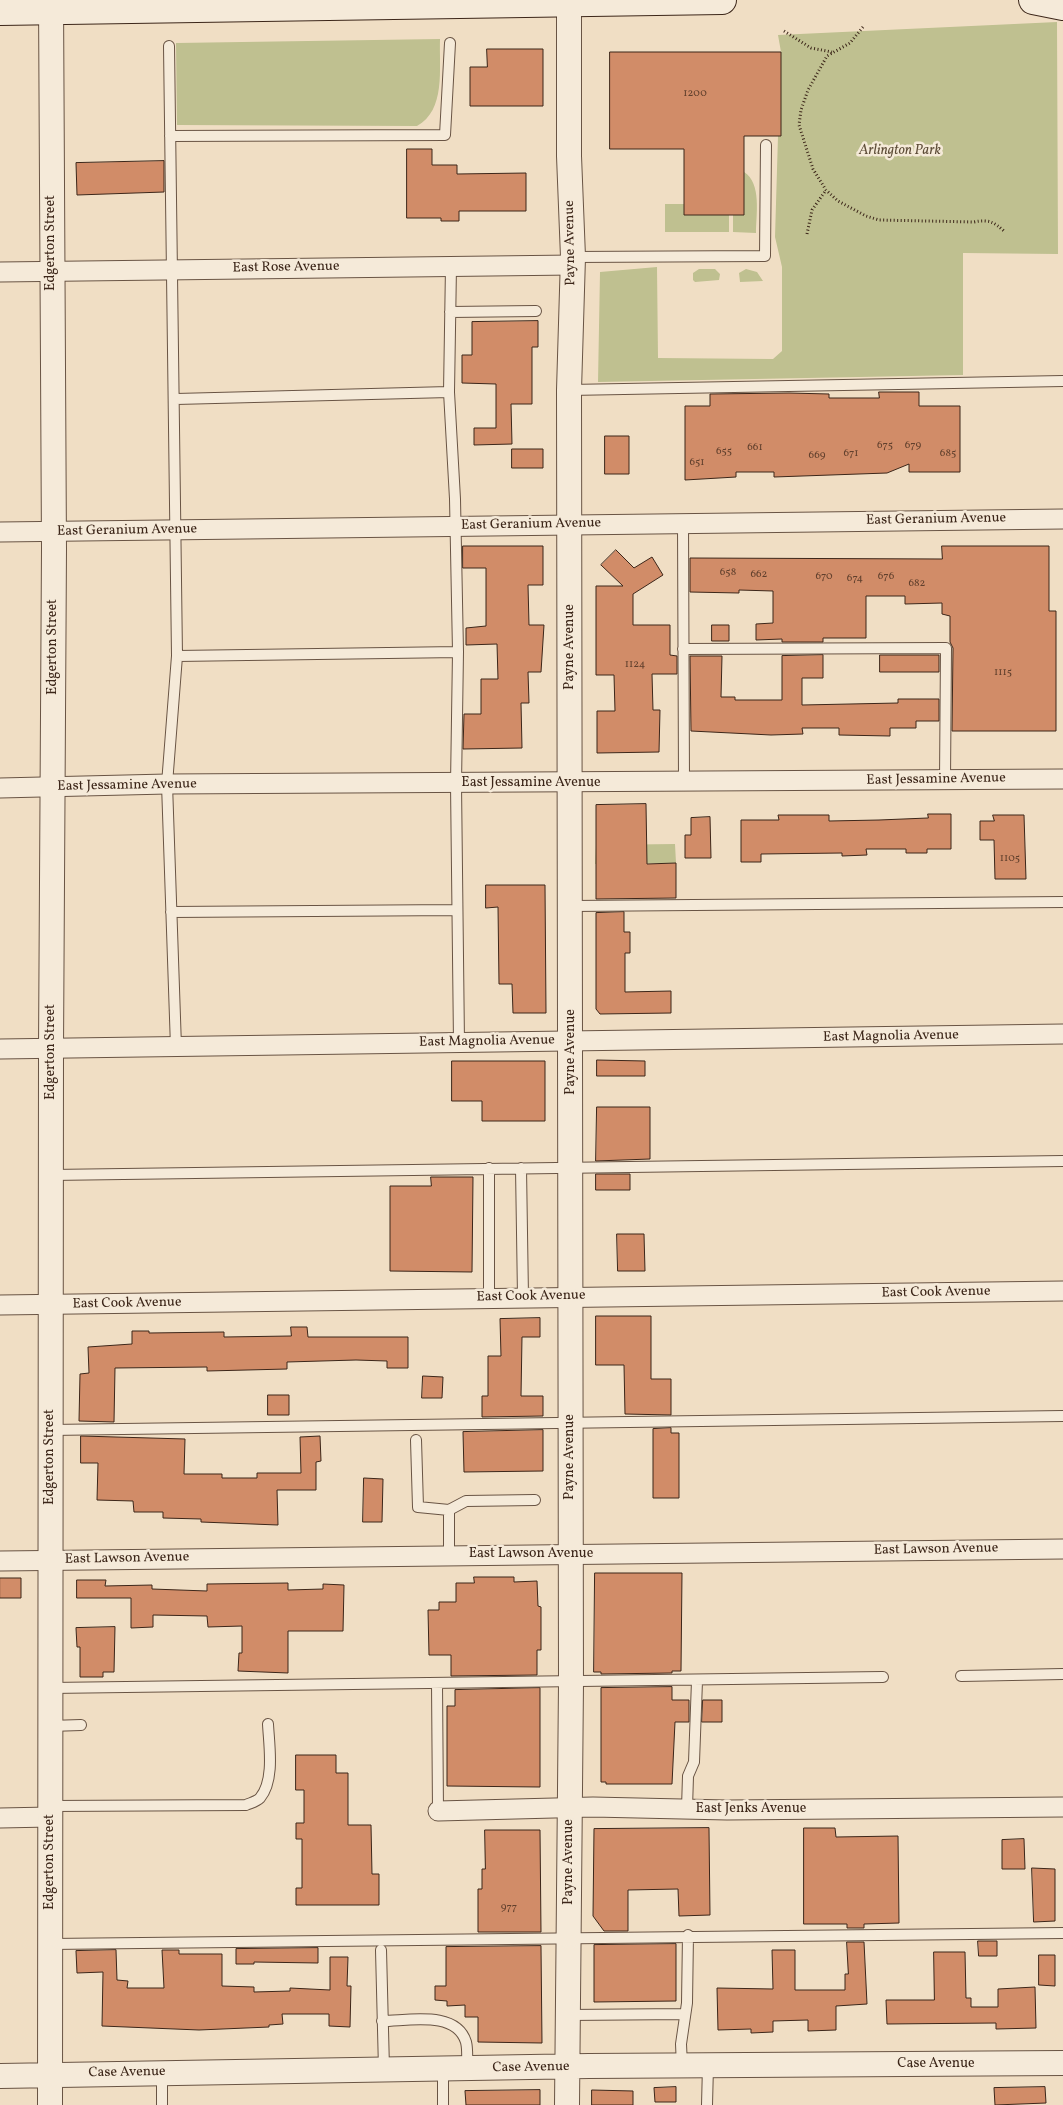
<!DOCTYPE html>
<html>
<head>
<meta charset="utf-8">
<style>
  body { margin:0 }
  canvas { display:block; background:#f0dec4 }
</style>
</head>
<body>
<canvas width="1063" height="2105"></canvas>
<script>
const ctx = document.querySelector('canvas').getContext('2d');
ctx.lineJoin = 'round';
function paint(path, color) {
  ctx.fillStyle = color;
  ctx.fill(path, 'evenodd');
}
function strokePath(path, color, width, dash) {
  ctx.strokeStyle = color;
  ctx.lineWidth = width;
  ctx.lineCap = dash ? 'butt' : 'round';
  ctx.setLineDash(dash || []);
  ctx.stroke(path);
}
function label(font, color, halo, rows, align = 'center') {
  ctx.font = font + ' Vollkorn,serif';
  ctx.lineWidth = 5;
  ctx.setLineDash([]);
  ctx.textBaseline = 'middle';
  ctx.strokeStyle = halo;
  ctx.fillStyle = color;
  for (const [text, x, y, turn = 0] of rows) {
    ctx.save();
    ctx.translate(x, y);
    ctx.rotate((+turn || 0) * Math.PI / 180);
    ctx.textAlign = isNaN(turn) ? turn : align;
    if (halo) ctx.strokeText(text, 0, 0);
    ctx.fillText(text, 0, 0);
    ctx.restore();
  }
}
const green = new Path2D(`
  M1057,22L1058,254L963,253V375L598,382L600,272L657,267L658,358L773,359L782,351V267L775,237L778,136H781V52L778,35Z
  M440,39C439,69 446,110 417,126L177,125L176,43Z
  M744,172C762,183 756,215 756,233L733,232V215Z
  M665,204H684L729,215V232H665Z
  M699,269H715L720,274L719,280L695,282L693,280V273Z
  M746,269L757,272L763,281L740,282L739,273Z
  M675,844L676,863L595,864L596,845Z`);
const building = new Path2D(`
  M487,49H543V106H470V67H487Z
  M610,52H781V136H744V215H684V149H610Z
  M407,149H432V165H457V174L526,173V211H459V221H441V218H407Z
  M164,161V192L77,195L76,163Z
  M538,321V347H532V404H511L512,444L474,445V428H496V384L462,383V355H472V322Z
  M879,392H919V406H960V472H909V464L887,473L774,477V472H736V477L685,480V406H710V394L789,393L829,394V398H879Z
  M605,436H629V474H605Z
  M512,449H543V468H512Z
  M463,546H543V585H528L529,625H544L541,672H528L529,703H521L522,748L463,749L464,714H481V679H498L497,644L466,645V628L486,626V568H463Z
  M942,546H1049V611H1056V731H952L953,648L950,642V616L942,614V603L905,604V596H866V638H823V642H782V639L756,640V624L773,623V591L739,590V593L690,592V558L942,559Z
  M616,550L634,568L652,557L663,575L633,594V625H670V655L677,656V674H652L653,710H660L659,752L597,753V711H615L614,675H596V586H623L601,565Z
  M712,625H729V641H712Z
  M823,655V678H802V705L898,703V699H939V721H916V728H890V736L839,735V728H802L803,734L771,735L691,731L690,656H722L721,697H735V700H782V656Z
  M880,655H939V672H880Z
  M646,804L647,864L676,863V898L596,899V805Z
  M928,814H951V849H927V853H906V849H866L867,855L842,856V853L761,854V862H741V820H779L778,815H829V821L879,820L928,818Z
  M993,815H1024L1026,879H995L994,840H980V821H994Z
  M710,817L711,858H685V835H691V818Z
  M486,885H545L546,1013H513L512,984H499L498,907L486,908Z
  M624,912V932H630V953H625V992L671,991V1013L600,1014L596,1009V913Z
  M597,1060L645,1061V1076H597Z
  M452,1061H545V1121H482V1101H452Z
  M597,1107H650V1159L596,1161Z
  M596,1174H630V1190H596Z
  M431,1177H473L472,1272L390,1271V1186H431Z
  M617,1234H644L645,1271H618Z
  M596,1316H651V1379H671V1415L625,1414L624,1365H596Z
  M540,1318V1337H522L521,1396H543V1416L482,1417V1396H488V1356H501L500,1319Z
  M291,1327H307L308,1337H408V1368H387V1361L356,1360L287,1362V1369L207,1371V1367L115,1368L114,1422L79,1421L80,1374L89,1373L88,1347L132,1344V1331H149V1333L224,1332V1337L291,1336Z
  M423,1376L443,1377L442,1398H422Z
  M268,1395H289V1415H268Z
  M671,1428V1433H679V1498H653V1429Z
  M543,1430V1471L464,1472L463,1432Z
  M81,1436L185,1439L184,1474H222V1478H257V1473H301L300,1437L320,1436L321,1461L316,1462V1490H277L278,1525L201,1522V1519L163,1518V1512H134L133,1501L97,1500L98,1463H81Z
  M364,1478L383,1479L382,1522H363Z
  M595,1573H682L681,1671H672V1673L601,1674V1672H594Z
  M474,1577H514V1582L537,1581L538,1606L541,1607V1650H537V1675L451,1676V1655H429L428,1610H439V1602H456V1583H474Z
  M0,1578H21V1598H0Z
  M77,1580H106L105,1586L152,1585V1589L207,1591V1584L288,1583V1590L323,1589V1584L344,1585L343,1631H288V1673L238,1671L239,1653H242V1626L208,1627L207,1616L153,1615V1627L131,1628V1598H77Z
  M115,1627L114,1672H103V1677H80V1647H77L76,1628Z
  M672,1687V1700H689V1722H675L672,1784H606V1782H601V1688Z
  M540,1688V1787L447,1786V1706H455V1690Z
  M703,1700H722V1722H702Z
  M296,1755H336V1773H348V1825H371L372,1874H379V1905H296V1888H302V1839H296V1823H304V1790H296Z
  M709,1828L710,1915L679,1916L678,1889L628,1890V1931H604L593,1916L594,1829Z
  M804,1828H835L836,1837L898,1836L899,1923L864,1924V1928H847V1924H804Z
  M485,1830H540L541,1932H478V1889H482V1869H485Z
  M1024,1839L1025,1869H1002V1840Z
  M1032,1868L1055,1869V1921L1034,1922Z
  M978,1941H997V1956H979Z
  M847,1942H864L867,2004L836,2006V2030L808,2031V2020L773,2021V2032L751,2033V2029L718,2030L717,1988L773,1989L772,1950H795V1990H845V1974H848Z
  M676,1944V2001L594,2002V1945Z
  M541,1946L542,2043L478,2042V2017H465V2005L447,2006V2001L435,2000V1986H446V1947Z
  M318,1948V1963L254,1962V1964H236V1949Z
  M116,1950L117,1980L128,1981L127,1988H164L162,1950H179V1954H222V1986L254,1987V1992L290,1991V1988L330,1990V1957H348L347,1986H351L350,2027L329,2026V2014H282L283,2024L269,2025V2027L199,2030L102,2026L103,1972L77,1973L76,1951Z
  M934,1952H965L966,1998H971V2007H998V1989L1035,1987L1036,2028L996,2029V2023L887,2024L886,2000H934Z
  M1039,1955H1055V1986L1039,1985Z
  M676,2087V2102H655L654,2088Z
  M1045,2087L1046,2103L995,2105L994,2088Z
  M540,2090V2105H466L465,2091Z
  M592,2090L633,2091V2105H592Z`);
const path = new Path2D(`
  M863,27L850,43L827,56L808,90L801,110L799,125L813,169L826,190L838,201L866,216L879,220L974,222C989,219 994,222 1005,232
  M784,31L811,48L832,52
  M807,234L812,210L826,190`);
const service = new Path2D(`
  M169,46L177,656L167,784L176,1047
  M170,136L445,135L450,43
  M573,257L765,256L766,145
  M451,266L449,392L455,499L458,652L456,784L459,1043
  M450,312L536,311
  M569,390L1063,381
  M176,399L449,392
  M683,523L684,782
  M683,649L946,648L945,780
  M177,656L458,652
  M571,906L1063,902
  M171,912L457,910
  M521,1168L523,1297
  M51,1175L1063,1161
  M489,1298V1168
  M50,1430L1063,1416
  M416,1440L418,1507L449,1510
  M449,1554V1510L466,1501L535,1500
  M961,1676L1063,1674
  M437,1684L438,1811
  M50,1688L883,1677
  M50,1726L81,1725
  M50,1806L246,1805C250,1803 256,1802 260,1798C275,1780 269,1745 268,1724
  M687,1808L688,1776L694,1762L697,1681
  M50,1944L1063,1933
  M381,1950L384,2069
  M568,2015L685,2014
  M382,2021C408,2021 456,2010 466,2042C468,2050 467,2060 467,2069
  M682,2066L681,2044L687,2003L688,1935
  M443,2070V2105
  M162,2073V2105
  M707,2105L708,2066`);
const minor = new Path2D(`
  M0,272L573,265
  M0,532L1063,519
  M0,788L167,784L1063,779
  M0,1049L1063,1034
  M0,1305L1063,1291
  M0,1561L1063,1549
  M438,1811L593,1807L727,1810L1063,1807
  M0,1818L50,1817`);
const tertiary = new Path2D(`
  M0,2076L589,2066L1063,2063
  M50,2105L51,1048L54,548L51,0
  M567,2105L571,1683L569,390L573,257L569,156V0`);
const secondary = new Path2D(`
  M1033,0L1063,6
  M0,11L722,0`);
const numberNames = [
  ["1200",695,94],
  ["675",885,446],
  ["679",913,446],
  ["661",755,448],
  ["655",724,452],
  ["671",851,454],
  ["685",948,454],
  ["669",817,456],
  ["651",697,463],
  ["658",728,573],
  ["662",759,575],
  ["670",824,577],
  ["676",886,577],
  ["674",855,579],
  ["682",917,584],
  ["1124",635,665],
  ["1115",1003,673],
  ["1105",1010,859],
  ["977",509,1908]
];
const parkNames = [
  ["Arlington Park",900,151]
];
const streetNames = [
  ["Edgerton Street",51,243,-90],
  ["Payne Avenue",571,243,-91],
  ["East Rose Avenue",286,268,-1],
  ["East Geranium Avenue",936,520,-1],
  ["East Geranium Avenue",531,525,-1],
  ["East Geranium Avenue",127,531,-1],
  ["Edgerton Street",53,647,-90],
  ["Payne Avenue",570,647,-90],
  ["East Jessamine Avenue",936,780,-1],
  ["East Jessamine Avenue",531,783],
  ["East Jessamine Avenue",127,786,-1],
  ["East Magnolia Avenue",891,1037,-1],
  ["East Magnolia Avenue",487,1042,-1],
  ["Edgerton Street",51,1052,-90],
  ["Payne Avenue",571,1052,-90],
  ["East Cook Avenue",936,1293,-1],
  ["East Cook Avenue",531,1297,-1],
  ["East Cook Avenue",127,1304,-1],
  ["Edgerton Street",50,1457,-90],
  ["Payne Avenue",570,1457,-90],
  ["East Lawson Avenue",936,1550,-1],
  ["East Lawson Avenue",531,1554],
  ["East Lawson Avenue",127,1559,-1],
  ["East Jenks Avenue",751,1809],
  ["Edgerton Street",50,1862,-90],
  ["Payne Avenue",569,1862,-90],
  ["Case Avenue",936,2064],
  ["Case Avenue",531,2068,-1],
  ["Case Avenue",127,2073,-1]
];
paint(green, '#bfc090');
paint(building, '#d18c68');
strokePath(building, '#3c2619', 1);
strokePath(service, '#695444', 12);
strokePath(minor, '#695444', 21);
strokePath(tertiary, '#695444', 26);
strokePath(secondary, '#3c2619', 30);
strokePath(path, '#3c2619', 3, [1, 2.5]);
strokePath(service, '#f5ead9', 10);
strokePath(minor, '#f5ead9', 19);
strokePath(tertiary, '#f5ead9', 24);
strokePath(secondary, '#f5ead9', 28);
label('11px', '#61402d', null, numberNames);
label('italic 14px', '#5d4c37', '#f5ead9', parkNames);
label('14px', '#3c2619', '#f5ead9', streetNames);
</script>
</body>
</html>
